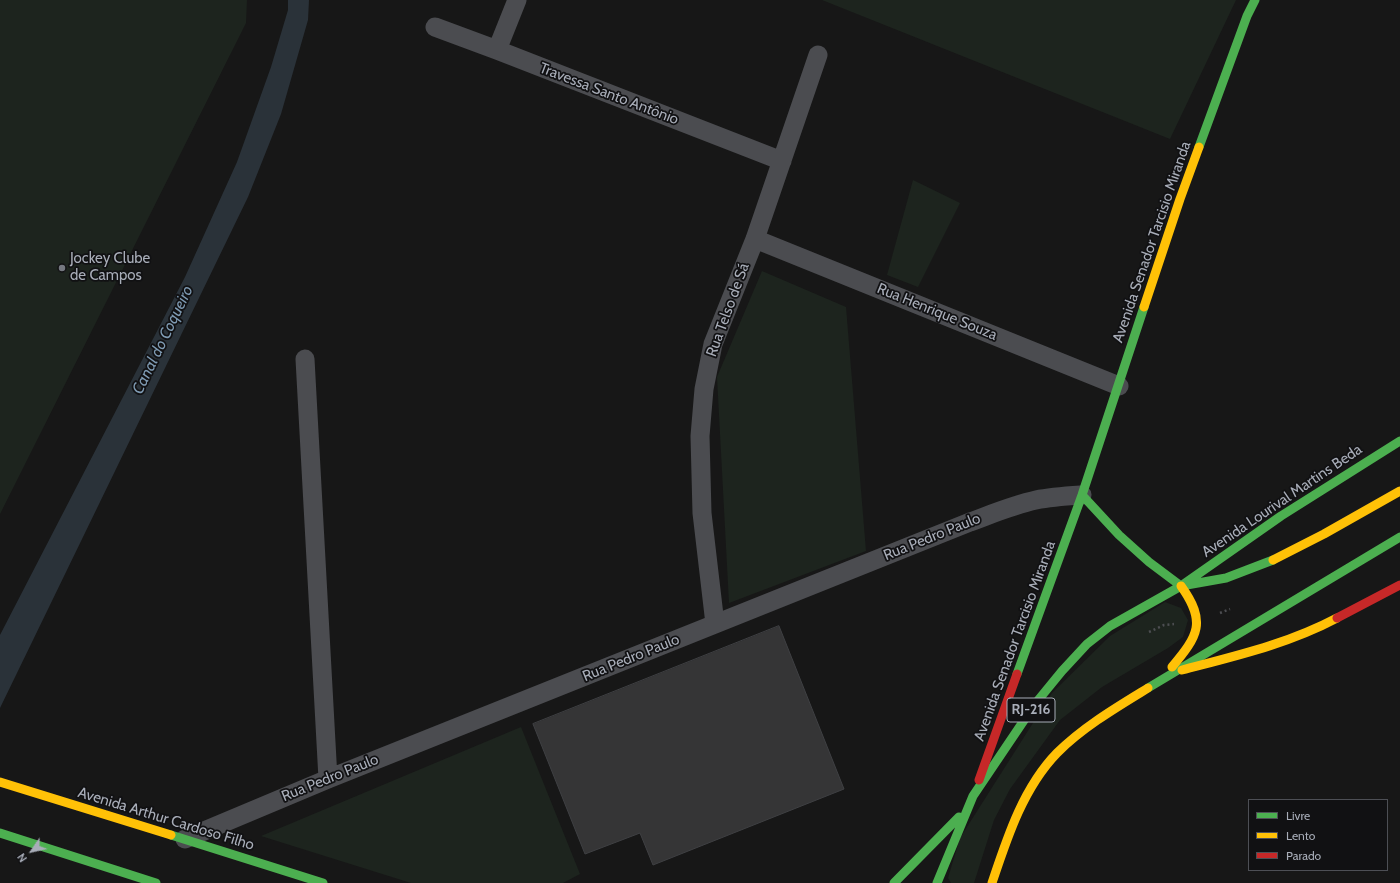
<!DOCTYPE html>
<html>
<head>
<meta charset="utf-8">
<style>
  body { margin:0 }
  #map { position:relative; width:1400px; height:883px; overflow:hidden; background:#171717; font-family:Cabin,sans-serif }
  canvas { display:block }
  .legend { position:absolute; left:1248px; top:799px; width:140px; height:72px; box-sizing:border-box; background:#111113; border:1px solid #4d4f55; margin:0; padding:5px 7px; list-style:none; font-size:12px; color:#a8adb8 }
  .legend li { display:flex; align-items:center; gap:8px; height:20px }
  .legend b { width:20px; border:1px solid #4d4f55 }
  .north { position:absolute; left:12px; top:831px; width:40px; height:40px; -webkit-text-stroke:3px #111113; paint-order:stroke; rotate:236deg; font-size:11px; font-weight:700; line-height:16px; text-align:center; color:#a8adb8 }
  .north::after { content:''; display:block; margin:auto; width:14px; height:18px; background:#a8adb8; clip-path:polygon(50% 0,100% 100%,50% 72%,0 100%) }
</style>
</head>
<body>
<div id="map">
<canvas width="1400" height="883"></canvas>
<ul class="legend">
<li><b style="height:5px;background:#4caf50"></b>Livre</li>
<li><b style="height:5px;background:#ffc107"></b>Lento</li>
<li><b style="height:5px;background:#c62828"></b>Parado</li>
</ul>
<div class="north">N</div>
</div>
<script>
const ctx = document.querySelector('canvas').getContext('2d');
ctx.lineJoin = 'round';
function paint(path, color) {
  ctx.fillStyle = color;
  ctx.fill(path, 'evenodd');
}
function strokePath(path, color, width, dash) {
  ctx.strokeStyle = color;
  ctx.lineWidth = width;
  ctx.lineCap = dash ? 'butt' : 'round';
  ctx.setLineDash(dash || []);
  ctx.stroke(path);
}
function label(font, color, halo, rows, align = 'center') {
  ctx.font = font + ' Cabin,sans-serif';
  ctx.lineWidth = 3.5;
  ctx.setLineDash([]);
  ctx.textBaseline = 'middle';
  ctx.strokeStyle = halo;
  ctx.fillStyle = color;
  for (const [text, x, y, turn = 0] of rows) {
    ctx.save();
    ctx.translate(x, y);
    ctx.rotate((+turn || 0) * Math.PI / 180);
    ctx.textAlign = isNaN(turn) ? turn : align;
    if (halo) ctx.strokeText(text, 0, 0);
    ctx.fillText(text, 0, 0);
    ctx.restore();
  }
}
const green = new Path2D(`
  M0,0H247L246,23L0,514Z
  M822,0H1236L1170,139Z
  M913,180L960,203L918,287L887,275Z
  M762,271L846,307L866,551L729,603L717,377Z
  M1165,602L1181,608L1188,620L1183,637L1168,648L1102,687L1060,720L1010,789L994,820L974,883H951L948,878L960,838L1052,693L1110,636Z
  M521,727L580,874L563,883H411L261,836Z`);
const water = new Path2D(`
  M288,0H309L308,20L281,114L248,197L0,708V635L185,277L237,162L271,67L288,10Z`);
const building = new Path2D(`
  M779,626L844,789L653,865L640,833L585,854L533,724Z`);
const path = new Path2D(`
  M1220,613L1230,609
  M1149,632L1164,625L1174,624`);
const street = new Path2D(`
  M435,27L497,50L782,161
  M497,50L517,0
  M755,239L1119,386
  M305,359L328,779
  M715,624L702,513L700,436L704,389L713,344L755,239L818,55
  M185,839L328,779L970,522C992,514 1013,505 1036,500C1051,497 1067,496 1082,495`);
const fast = new Path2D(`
  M1199,147L1247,16L1255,0
  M1082,495L1119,535L1149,562L1181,586L1281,516L1400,441
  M1017,674L1082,495L1144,307
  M1148,688L1400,537
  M0,833L156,883
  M171,835L323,883
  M894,883L959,817
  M937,883L973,796L1035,704L1062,671L1087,644L1110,626L1181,586L1226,578L1273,560`);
const slow = new Path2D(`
  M1144,307L1180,199L1199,147
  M1273,560L1324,534L1400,491
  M1172,667C1198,636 1207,622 1181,586
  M1182,670C1235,656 1288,644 1337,618
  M0,782L171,835
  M992,883C1007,838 1023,788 1057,753C1083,727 1117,707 1148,688`);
const jam = new Path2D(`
  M1337,618L1400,585
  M979,780L1017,674`);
const markers = [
  [62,268,4,"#757880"]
];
const shields = [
  [1031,710,48]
];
const shieldNames = [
  ["RJ-216",1031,710]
];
const streetNames = [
  ["Travessa Santo Antônio",609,94,21],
  ["Avenida Senador Tarcisio Miranda",1152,242,-71],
  ["Rua Telso de Sá",728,310,-70],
  ["Rua Henrique Souza",937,312,22],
  ["Avenida Lourival Martins Beda",1282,501,-34],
  ["Rua Pedro Paulo",932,537,-22],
  ["Avenida Senador Tarcisio Miranda",1015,641,-70],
  ["Rua Pedro Paulo",631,658,-22],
  ["Rua Pedro Paulo",330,778,-22],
  ["Avenida Arthur Cardoso Filho",166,819,17]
];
const poiNames = [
  ["Jockey Clube",70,259],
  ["de Campos",70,276]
];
const waterNames = [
  ["Canal do Coqueiro",163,340,-64]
];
paint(green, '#1d241e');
paint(water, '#2a3239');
paint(building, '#353536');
strokePath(building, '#3f4043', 1);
strokePath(path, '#4d4e52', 2.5, [2, 3]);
strokePath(street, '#4b4c50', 19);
strokePath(fast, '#4caf50', 9);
strokePath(slow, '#ffc107', 9);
strokePath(jam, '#c62828', 9);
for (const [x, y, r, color] of markers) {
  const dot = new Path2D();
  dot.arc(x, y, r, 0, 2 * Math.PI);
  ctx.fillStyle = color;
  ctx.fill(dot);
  strokePath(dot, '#111113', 1.5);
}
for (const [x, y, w] of shields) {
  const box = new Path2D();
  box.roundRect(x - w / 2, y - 12, w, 24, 3);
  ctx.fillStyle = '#111113';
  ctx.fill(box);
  strokePath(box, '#a8adb8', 1);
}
label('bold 14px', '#a8adb8', null, shieldNames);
label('15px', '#a8adb8', '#111113', streetNames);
label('15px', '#a8adb8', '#111113', poiNames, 'left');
label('italic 16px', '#7f9bb3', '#111113', waterNames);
</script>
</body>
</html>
